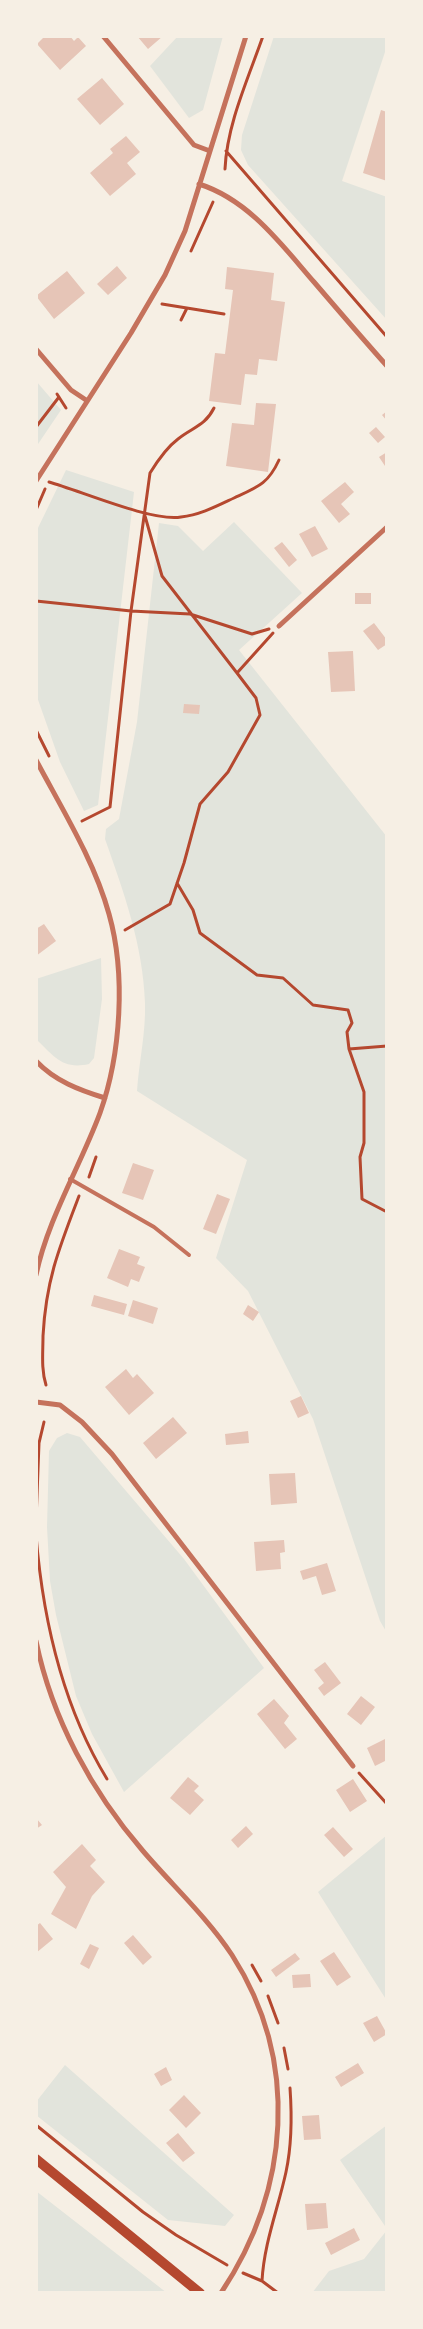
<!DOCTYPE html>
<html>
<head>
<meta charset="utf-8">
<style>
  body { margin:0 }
  #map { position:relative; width:423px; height:2329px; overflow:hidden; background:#f6efe4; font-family:"Archivo Narrow",sans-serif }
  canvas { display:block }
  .frame { position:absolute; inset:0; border:38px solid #f6efe4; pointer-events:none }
</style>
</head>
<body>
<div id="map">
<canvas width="423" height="2329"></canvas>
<div class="frame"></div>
</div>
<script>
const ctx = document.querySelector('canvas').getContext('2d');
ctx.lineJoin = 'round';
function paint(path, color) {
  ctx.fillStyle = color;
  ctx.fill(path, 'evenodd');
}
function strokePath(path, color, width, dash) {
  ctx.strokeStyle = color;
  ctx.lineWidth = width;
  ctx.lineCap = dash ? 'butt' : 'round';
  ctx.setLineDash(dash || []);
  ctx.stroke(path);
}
const green = new Path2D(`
  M178,36H223L203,110L189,118L150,66Z
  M274,36H387V46L342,181L387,197V320L248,165L241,150L242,135Z
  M36,381L61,410L36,447Z
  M66,470L134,492L98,805L84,811L60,762L36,694V532Z
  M234,522L302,593L239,650L387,837V1633L380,1621L313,1419L248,1291L216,1258L247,1160L137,1091C139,1062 146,1032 145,1003C143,945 124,893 105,839L106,829L119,819L137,722L159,523L178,526L203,551Z
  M101,958L102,999L94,1058L89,1064C62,1070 54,1056 36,1039V979Z
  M67,1433L80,1437L184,1559L264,1668L124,1792L92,1734L76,1696L56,1615L50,1581L47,1527L49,1451L57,1438Z
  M387,1835V2001L318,1892Z
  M65,2065L234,2215L225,2226L168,2220L36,2115V2102Z
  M387,2125V2229L340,2160Z
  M36,2191L167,2293H36Z
  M387,2230V2293H312L329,2271L364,2259Z`);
const building = new Path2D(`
  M45,36H70L74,41L78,37L86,46L60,70L37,44Z
  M137,36H163L148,49Z
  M102,78L124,104L100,125L77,99Z
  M381,110L387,112V181L363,173Z
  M126,136L140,152L127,163L136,174L110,196L90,173L113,153L110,149Z
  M117,266L127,278L108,295L97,284Z
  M227,267L274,273L271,300L285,302L277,361L259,359L257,375L245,374L241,405L209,401L215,353L225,354L233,290L225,289Z
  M67,271L85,293L54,319L36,296Z
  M256,403L276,404L268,472L226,466L232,423L254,425Z
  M387,411V421L382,415Z
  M376,427L385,437L378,443L369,433Z
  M387,452V469L379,457Z
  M345,482L354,492L341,504L350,514L339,523L321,501Z
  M315,526L328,549L312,557L299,534Z
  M282,542L297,560L289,567L274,548Z
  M355,593H371V604H355Z
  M374,623L387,640V644L378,650L363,631Z
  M353,651L355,691L331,692L328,652Z
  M184,704L200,705L199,714L183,713Z
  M44,924L56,941L36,956V929Z
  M133,1163L154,1170L143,1200L122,1193Z
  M217,1194L230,1199L216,1234L203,1229Z
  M119,1249L140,1257L137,1264L145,1267L139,1282L131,1279L128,1287L107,1278Z
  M94,1295L127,1304L124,1315L91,1306Z
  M133,1300L158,1308L153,1324L128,1316Z
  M248,1305L259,1312L253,1321L243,1314Z
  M126,1369L133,1378L137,1374L154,1393L129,1415L105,1387Z
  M301,1396L309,1413L298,1418L290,1401Z
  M173,1417L187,1433L156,1459L143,1443Z
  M248,1431L249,1443L226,1445L225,1434Z
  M295,1473L297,1503L271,1505L269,1474Z
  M284,1540L285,1552L280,1553L281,1569L256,1571L254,1542Z
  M327,1563L336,1591L322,1595L316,1576L303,1580L300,1571Z
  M325,1662L341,1683L324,1696L318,1688L324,1683L314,1670Z
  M361,1696L375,1707L361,1725L347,1714Z
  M274,1699L289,1716L284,1723L297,1739L285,1749L257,1714Z
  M387,1738V1760L375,1766L367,1748Z
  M188,1777L199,1786L194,1791L204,1800L190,1815L170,1798Z
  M353,1779L367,1801L350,1812L336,1790Z
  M36,1818L42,1825L36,1829Z
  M246,1826L253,1834L238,1848L231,1840Z
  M333,1827L353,1849L344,1857L324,1835Z
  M82,1844L96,1860L90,1866L105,1882L92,1896L76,1929L51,1914L66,1887L53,1872Z
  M40,1923L53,1939L36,1953V1926Z
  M133,1935L152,1957L143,1965L124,1943Z
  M90,1944L99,1948L89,1969L80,1964Z
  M334,1952L351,1977L337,1986L320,1961Z
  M295,1953L300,1959L276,1977L271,1970Z
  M310,1974L311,1987L293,1988L292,1975Z
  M377,2016L387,2034L374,2042L363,2023Z
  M358,2063L364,2073L341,2087L335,2077Z
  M166,2067L172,2080L161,2086L154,2074Z
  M184,2095L201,2113L186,2128L169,2110Z
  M319,2115L321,2139L304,2140L302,2116Z
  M178,2133L195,2153L183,2162L166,2143Z
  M326,2203L328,2228L307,2230L305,2204Z
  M354,2228L360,2240L331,2255L325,2243Z`);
const path = new Path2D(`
  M226,151L387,337
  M225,169C227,124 248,79 263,36
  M191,251L213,202
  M162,304L224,314
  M181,320L187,308
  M57,394L66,408
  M36,427L59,397
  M49,482C81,491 152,522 181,517C200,515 217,506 234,498C258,487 268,484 279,460
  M36,510L45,489
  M145,516L162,576L237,673
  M36,601L131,611L190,614L252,634L269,629
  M36,730L49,756
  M82,821L110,807L131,611L150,473C158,460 166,448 178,439C193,427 205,426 214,408
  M177,883L193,910L200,933L257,975L283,978L313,1005L348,1010L352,1023L347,1032L349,1049L387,1046
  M125,930L170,904L184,863L200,804L228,772L260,715L256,698L237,673L273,633
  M349,1049L364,1092V1143L360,1157L362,1199L387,1212
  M89,1177L96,1157
  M46,1385C41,1369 43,1353 43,1336C46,1280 59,1248 79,1196
  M36,1521L39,1443L44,1422
  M36,1535C43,1621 62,1705 107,1779
  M359,1773L387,1804
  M252,1965L261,1981
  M268,1996L278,2023
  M284,2048L288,2069
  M36,2125L143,2212L176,2235L227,2265
  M243,2273L262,2281L278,2293
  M262,2281C264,2243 278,2209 286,2172C292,2144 292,2116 290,2088`);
const service = new Path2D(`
  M70,1179L154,1227L189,1255`);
const minor = new Path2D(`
  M103,36L194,145L210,151
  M199,184C249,200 281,244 314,282C338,310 362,338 387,366
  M36,349L71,390L86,400
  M36,481L131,333L165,275L185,231L246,36
  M279,626L387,527
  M36,760C62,809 94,860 109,914C126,974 121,1054 100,1113C80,1167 48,1218 36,1275
  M36,1061C55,1081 79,1090 105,1098
  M36,1402L60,1405L82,1422L112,1454L353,1766
  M36,1641C52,1719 92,1792 143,1851C172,1885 207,1917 232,1955C300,2061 290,2189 221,2293`);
const secondary = new Path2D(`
  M36,2159L200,2293`);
paint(green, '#e2e4dc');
paint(building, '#e6c5b7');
strokePath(path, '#b5482f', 3);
strokePath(service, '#c5725c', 4);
strokePath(minor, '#c5725c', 5);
strokePath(secondary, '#b5482f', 10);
</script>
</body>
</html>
